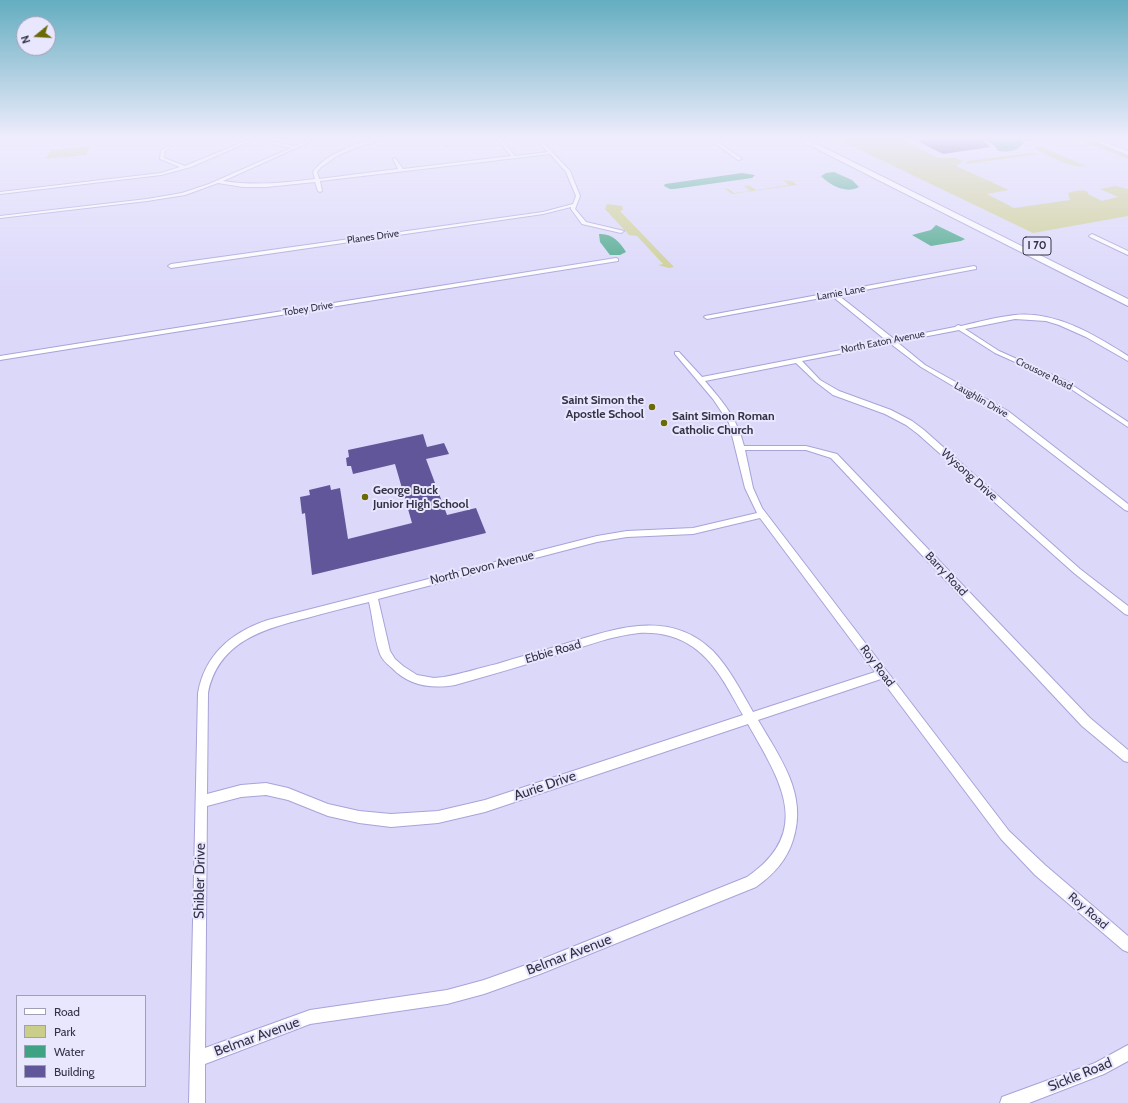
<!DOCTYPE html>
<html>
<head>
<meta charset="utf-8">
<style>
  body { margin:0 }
  #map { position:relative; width:1128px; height:1103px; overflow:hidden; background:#dbd8fa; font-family:Cabin,sans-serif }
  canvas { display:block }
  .legend { position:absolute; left:16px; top:995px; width:130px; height:92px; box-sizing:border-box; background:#e8e7fe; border:1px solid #a09fb5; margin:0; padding:5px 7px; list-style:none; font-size:12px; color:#353248 }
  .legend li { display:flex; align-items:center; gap:8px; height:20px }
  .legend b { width:20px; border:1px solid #a09fb5 }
  .north { position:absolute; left:16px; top:16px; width:40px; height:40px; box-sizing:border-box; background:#e8e7fe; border:1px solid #a09fb5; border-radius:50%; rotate:252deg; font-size:11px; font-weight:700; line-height:16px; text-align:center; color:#353248 }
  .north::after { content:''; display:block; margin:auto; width:14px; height:18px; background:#6b6a06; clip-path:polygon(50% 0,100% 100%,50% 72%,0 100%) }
</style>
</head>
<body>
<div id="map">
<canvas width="1128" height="1103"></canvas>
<ul class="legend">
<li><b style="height:5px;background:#fff"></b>Road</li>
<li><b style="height:11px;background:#cbcd8b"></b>Park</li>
<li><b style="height:11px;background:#3fa383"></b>Water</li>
<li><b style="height:11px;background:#615699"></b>Building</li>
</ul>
<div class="north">N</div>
</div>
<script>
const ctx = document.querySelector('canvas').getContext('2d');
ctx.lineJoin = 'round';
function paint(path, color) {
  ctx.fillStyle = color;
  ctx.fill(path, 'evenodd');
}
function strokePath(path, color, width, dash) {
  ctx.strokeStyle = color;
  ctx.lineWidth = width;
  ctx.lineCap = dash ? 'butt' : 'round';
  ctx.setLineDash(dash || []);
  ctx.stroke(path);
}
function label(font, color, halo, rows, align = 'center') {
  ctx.font = font + ' Cabin,sans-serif';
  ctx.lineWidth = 4;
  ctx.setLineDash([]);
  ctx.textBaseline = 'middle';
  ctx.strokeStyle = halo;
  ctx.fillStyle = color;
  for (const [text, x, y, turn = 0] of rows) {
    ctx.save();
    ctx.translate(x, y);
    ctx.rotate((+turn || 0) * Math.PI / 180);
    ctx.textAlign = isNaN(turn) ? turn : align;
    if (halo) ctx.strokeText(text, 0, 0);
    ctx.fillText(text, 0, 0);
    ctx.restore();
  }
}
const green = new Path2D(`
  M837,139H901L938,158H955L963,161L956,166L1009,190L987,194L1014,208L1070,200L1068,193C1074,191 1082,189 1088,192V194L1102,201L1118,197L1100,189L1116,186L1128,189V216L1033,233Z
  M1077,139C1094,139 1112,148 1128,155V159Z
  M91,146L86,155L45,159L51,150Z
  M1036,146L1044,148L1086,166C1071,169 1052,157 1039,151L1035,149Z
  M1030,153L1039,154L966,164L967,161Z
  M783,180L792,181L797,185L732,194L724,188L729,189L734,193L750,191L744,186H750L756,190L789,185Z
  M607,204L622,206L623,210L620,211L674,267L669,268L658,265L663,264L637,236L629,235L605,209Z`);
const water = new Path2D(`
  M976,139H1041L1024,142C1017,152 1010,152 998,151C994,142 985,141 976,139Z
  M834,172L852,180L859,187C846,194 831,186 821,176L826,173Z
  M742,173L755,175L752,178L674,189H670L664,186L665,184Z
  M936,225L965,239L961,241L931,246L912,235L931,230Z
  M599,234C612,233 620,242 626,252L620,255H610L600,242Z`);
const building = new Path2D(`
  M932,139H974L984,141L990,147L943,154L917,141Z
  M423,434L427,447L444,443L449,454L426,459L447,515L476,508L486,533L312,575L305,513L302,514L300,497L310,495L309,490L330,485L331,490L340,488L348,539L412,523L395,464L353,474L351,466H347L346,458L349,457L348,450Z`);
const minor = new Path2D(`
  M250,139H259L295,146L311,139H316L223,181C254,186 283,183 315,179L313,172C326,153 363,139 386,139L358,147L337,156L321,167L317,172L319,179L398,169L393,159L395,158L403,169L511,156L497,139H501L515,156L548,152L536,139H540L570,171L580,196L575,209L586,222L624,231L621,233L582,224L571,209V207L543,214L171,268L168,266L171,264L543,212L573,204L576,196L566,172L550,154L320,181L322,191L320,192L318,191L315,182L266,187H243L218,183L185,195L147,201L0,218V216L147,199L182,193L209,184L291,148L253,140L191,167L161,175L0,194V192L161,173L180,167L160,159L161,150L168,146L171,147L165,151L164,158L185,166Z
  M440,139H444L447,146H445Z
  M709,139H714L742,159L738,160Z
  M1092,234L1128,251V255L1090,237L1089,236Z
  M616,258L618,259V261L0,360V356Z
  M974,266L976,267V269L838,295L894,339L955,327L958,325L961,326C978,322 997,317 1015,315C1056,311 1095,335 1128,356V361L1086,337L1059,325L1046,321L1015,319L965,329L999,351L1066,381L1128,422V427L1062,383L995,353L959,330L897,342L925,365L1008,411L1128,504V511L1125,510L1002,415L921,367L891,344L802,361L820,380L839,391L891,410L912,421L924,430L1080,569L1128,606V615L1125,614L1074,573L918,434L906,425L885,414L833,395L816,382L796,363L705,381C723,402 737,418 744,446H806L837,454L1090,718L1128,750V762L1124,761L1082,726L831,458L806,450H745L753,488L762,508L1009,831L1045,865L1128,936V952L1123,950L1035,875L1001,839L881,679L758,720C780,758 808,794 793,840C787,860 773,875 756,887L540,974L484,994L447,1004L310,1024L205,1064V1103H189L198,693C205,654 232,632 268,620L597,536L627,531L693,528L757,513L745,488L729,423L713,399L675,354V352H679L702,377L887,341L832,296L707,319L704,317L705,316ZM760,518L875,672L753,712C741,691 730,669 713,651C668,607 612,630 561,645C540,652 518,657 497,664C479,668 462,674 444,677L434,678L417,675L403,666L395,659L390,651L378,599L597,542L627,537L693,534ZM369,602C373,618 374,638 380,654C382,659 387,664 392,668C409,686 432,689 455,685C490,675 525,665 560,654C586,646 611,636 639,633C658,632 677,636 693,647C717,664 729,691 743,715L485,800L438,811L391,814L359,811L328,804L288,788L266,783L241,785L207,794L208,693C218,642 263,629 307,618C328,612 348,607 369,602ZM748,724C779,779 815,831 747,877L540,960L484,980L447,990L310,1010L205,1048L207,806L241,797L266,795L288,800L328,816L359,823L391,827L438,823L485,812Z
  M1128,1045V1061L1104,1074L1029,1103H1000L1002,1097L1095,1063Z`);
const secondary = new Path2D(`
  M1088,139H1096L1128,151V155Z`);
const motorway = new Path2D(`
  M797,139H807L1128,299V306Z`);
const markers = [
  [652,407,4,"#6b6a06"],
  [664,423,4,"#6b6a06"],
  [365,497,4,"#6b6a06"]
];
const farStreetnames = [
  ["Planes Drive",373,237,-8],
  ["Larnie Lane",841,293,-10],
  ["Tobey Drive",308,309,-9],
  ["North Eaton Avenue",883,342,-11],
  ["Crousore Road",1044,374,26],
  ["Laughlin Drive",981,400,30]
];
const shields = [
  [1037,246,28]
];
const shieldNames = [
  ["I 70",1037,246]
];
const poiNames = [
  ["Saint Simon the",644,400,"right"],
  ["Apostle School",644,414,"right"],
  ["Saint Simon Roman",672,416],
  ["Catholic Church",672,430],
  ["George Buck",373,490],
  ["Junior High School",373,504]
];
const streetNames = [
  ["Wysong Drive",969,475,42],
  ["North Devon Avenue",482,568,-14],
  ["Barry Road",946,574,47],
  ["Ebbie Road",553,652,-16],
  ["Roy Road",877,666,53],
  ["Roy Road",1088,911,41]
];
const nearStreetnames = [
  ["Aurie Drive",545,786,-19],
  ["Shibler Drive",200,881,-89],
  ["Belmar Avenue",569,955,-21],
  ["Belmar Avenue",257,1037,-20],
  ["Sickle Road",1080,1075,-22]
];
paint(green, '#cbcd8b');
paint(water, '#3fa383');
paint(building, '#615699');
strokePath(minor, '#a8a3d8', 2);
strokePath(secondary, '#a8a3d8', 2);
strokePath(motorway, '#a8a3d8', 2);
paint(minor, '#fff');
paint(secondary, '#fff');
paint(motorway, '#fff');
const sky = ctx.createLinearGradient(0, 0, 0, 293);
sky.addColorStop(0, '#64adc0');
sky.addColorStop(0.47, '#efedfd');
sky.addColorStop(1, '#efedfd00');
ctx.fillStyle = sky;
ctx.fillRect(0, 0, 1128, 293);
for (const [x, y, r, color] of markers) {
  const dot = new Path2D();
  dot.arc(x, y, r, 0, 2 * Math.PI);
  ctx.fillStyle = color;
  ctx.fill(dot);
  strokePath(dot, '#e8e7fe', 1.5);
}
label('10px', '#353248', '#e8e7fe', farStreetnames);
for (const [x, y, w] of shields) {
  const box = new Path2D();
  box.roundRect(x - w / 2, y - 9, w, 18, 3);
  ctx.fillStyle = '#e8e7fe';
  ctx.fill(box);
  strokePath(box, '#353248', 1);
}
label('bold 11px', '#353248', null, shieldNames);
label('bold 12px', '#353248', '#e8e7fe', poiNames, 'left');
label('12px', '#353248', '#e8e7fe', streetNames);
label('14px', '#353248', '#e8e7fe', nearStreetnames);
</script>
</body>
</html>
